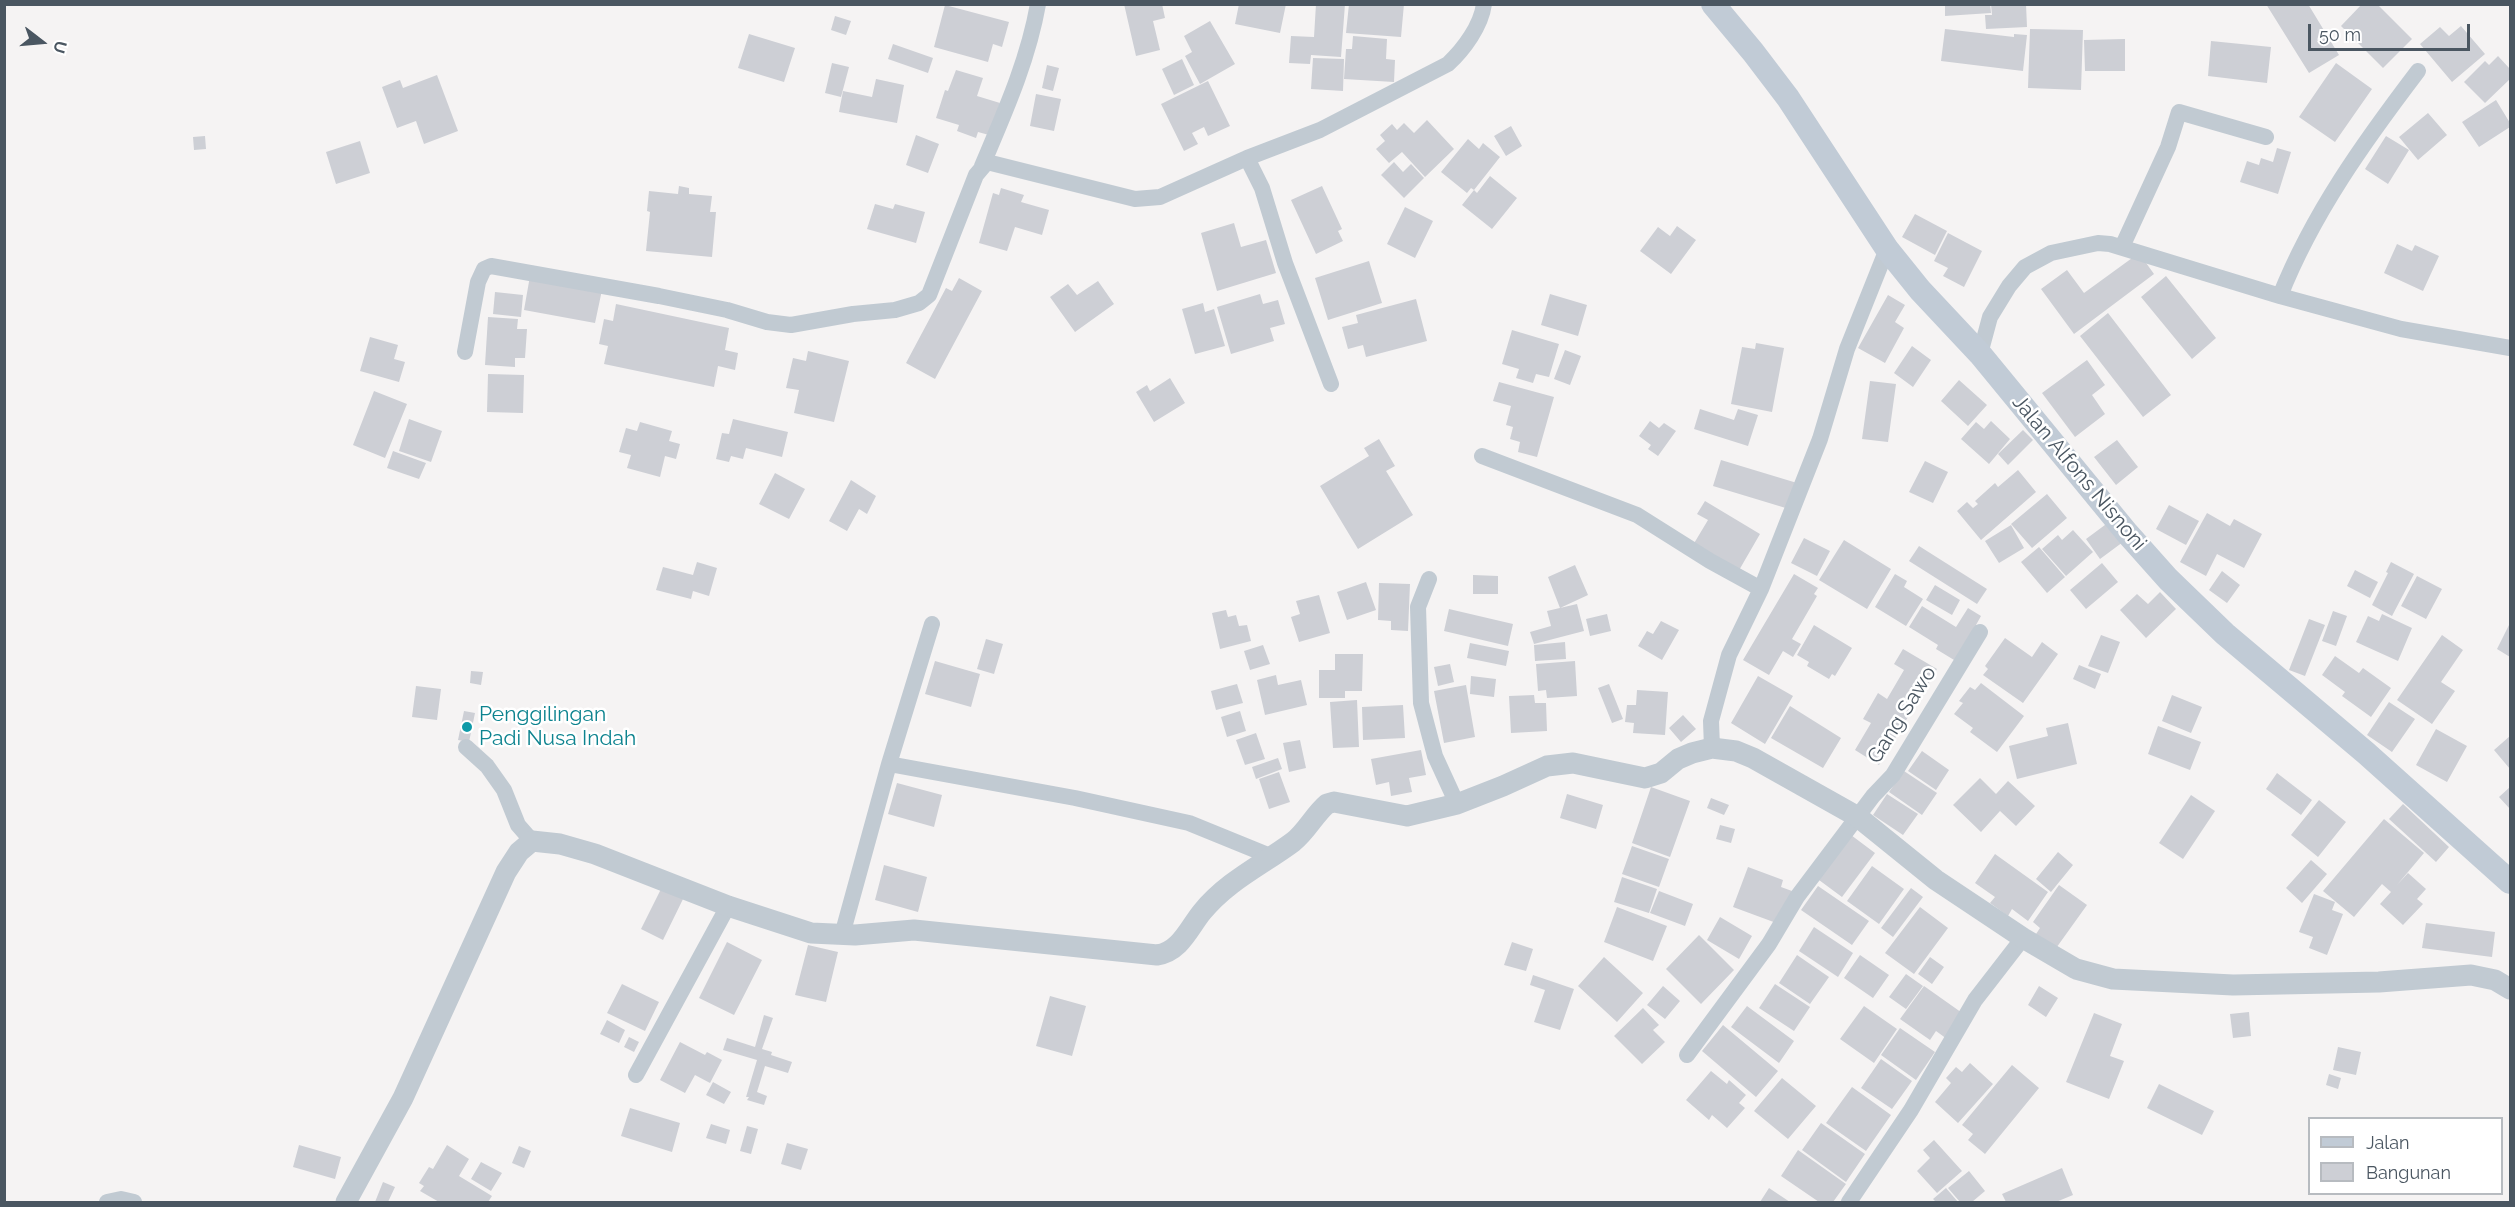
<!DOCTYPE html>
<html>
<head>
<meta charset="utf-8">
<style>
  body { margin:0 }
  #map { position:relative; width:2515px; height:1207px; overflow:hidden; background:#f5f3f3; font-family:Raleway,sans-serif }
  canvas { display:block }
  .frame { position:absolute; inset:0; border:6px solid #4a5661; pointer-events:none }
  .legend { position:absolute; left:2308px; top:1117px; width:195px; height:78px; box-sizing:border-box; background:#fff; border:2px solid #b7bbc0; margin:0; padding:8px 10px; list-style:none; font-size:18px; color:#4a5661 }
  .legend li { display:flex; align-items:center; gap:12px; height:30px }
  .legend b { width:30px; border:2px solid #b7bbc0 }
  .north { position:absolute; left:12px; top:12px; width:60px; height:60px; -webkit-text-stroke:4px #fff; paint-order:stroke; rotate:106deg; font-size:16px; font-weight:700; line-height:24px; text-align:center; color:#4a5661 }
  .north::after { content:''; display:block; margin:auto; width:21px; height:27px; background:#4a5661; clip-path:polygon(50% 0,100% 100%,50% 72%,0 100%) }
  .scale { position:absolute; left:2308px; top:24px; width:162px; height:27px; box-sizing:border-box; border:3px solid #4a5661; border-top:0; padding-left:8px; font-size:18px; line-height:21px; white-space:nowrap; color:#4a5661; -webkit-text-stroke:4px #fff; paint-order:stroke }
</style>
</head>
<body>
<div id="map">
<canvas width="2515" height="1207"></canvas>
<div class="frame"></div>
<ul class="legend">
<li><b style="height:8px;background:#c1cbd6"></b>Jalan</li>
<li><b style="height:16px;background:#cdcfd5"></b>Bangunan</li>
</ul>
<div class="north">U</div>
<div class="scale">50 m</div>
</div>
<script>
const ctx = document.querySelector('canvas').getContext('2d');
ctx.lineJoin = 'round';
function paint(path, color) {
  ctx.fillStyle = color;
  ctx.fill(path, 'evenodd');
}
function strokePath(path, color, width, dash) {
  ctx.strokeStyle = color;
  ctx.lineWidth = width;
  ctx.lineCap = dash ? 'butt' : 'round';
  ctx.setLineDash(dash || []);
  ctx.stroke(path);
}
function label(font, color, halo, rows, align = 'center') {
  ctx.font = font + ' Raleway,sans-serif';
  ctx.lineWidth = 5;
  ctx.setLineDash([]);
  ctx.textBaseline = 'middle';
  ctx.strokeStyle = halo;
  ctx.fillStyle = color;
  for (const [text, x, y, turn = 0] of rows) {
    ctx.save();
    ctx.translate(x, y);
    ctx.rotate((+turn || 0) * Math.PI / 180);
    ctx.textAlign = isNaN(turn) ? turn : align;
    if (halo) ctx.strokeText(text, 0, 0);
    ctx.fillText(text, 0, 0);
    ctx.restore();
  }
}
const building = new Path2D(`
  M1124,4H1162L1165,18L1153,21L1160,50L1136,56Z
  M1239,4H1286L1280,33L1235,24Z
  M1316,4H1345L1341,57L1311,55L1310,64L1289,63L1291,36L1314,37Z
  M1349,4H1404L1401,37L1346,33Z
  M1945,4H1990L1991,13L1945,16Z
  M1991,4H2026L2027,27L1986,29L1985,15H1992Z
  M2266,4H2308L2339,55L2309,73Z
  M2362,4H2377L2412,39L2383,68L2341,26Z
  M945,5L1009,22L1002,47L993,44L988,62L934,47Z
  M835,16L851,21L846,35L831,30Z
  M1210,21L1235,64L1200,84L1185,56L1192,52L1184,36Z
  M2461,26L2485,54L2452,82L2420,44L2440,27L2449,36Z
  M1945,29L2014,37V34L2027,35L2023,71L1941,61Z
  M2030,29L2083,30L2081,90L2028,88Z
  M749,34L795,48L784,82L738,68Z
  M1353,36L1387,39L1386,59L1395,60L1394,82L1344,79L1346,49H1352Z
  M2125,39V71H2085L2084,40Z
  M2211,41L2271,47L2267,83L2208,76Z
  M893,44L933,58L928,73L888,59Z
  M2498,56L2510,69V79L2485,103L2464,82L2485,61L2489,65Z
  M1313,58L1344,59L1343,91L1311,89Z
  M1182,59L1194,85L1174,95L1162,69Z
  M832,63L849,67L841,97L825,93Z
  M2336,63L2372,89L2335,142L2299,117Z
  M1047,65L1059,68L1053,91L1042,88Z
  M956,70L983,78L977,96L1000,103L989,135L978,132L976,138L957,131L959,125L936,118L945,90L948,91Z
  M437,75L458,131L424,144L416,121L397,128L382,87L400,80L403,88Z
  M876,79L904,85L897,123L839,112L843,91L872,97Z
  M1208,81L1230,126L1208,136L1204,127L1192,133L1198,144L1184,151L1161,104Z
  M1036,94L1061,99L1054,131L1030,126Z
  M2496,100L2510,123V127L2479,147L2462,122Z
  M2428,113L2447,135L2418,160L2399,137Z
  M1427,120L1454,149L1425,177L1402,152L1389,163L1376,149L1385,141L1380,135L1392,124L1397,130L1404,123L1414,133Z
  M1511,126L1522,146L1506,156L1494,136Z
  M916,135L939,144L928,173L906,165Z
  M205,136L206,149L194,150L193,137Z
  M2386,136L2409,150L2388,184L2365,169Z
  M1468,139L1479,149L1483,143L1500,157L1474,190L1471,188L1467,193L1441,172Z
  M360,141L370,173L336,184L326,152Z
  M2277,148L2291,152L2278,194L2240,182L2247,161L2259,165L2261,158L2273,162Z
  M1394,162L1403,172L1411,164L1424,178L1404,198L1381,175Z
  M1490,176L1517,198L1492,229L1462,205L1474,190L1477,193Z
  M679,186L689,188V194L712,196L710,212H716L712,257L646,251L650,212L647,211L649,191L678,194Z
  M1322,186L1342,229L1338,231L1343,241L1316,254L1291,200Z
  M1001,188L1024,195L1021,202L1049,210L1042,235L1015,227L1007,251L979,243L993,193L999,195Z
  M875,204L893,209L895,204L925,212L916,243L867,229Z
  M1405,207L1433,221L1415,258L1387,244Z
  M1915,214L1947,231L1935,255L1902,237Z
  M1234,223L1241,247L1266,240L1276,273L1217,291L1201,233Z
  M1677,226L1696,240L1671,274L1640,251L1658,227L1670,236Z
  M1948,233L1982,251L1964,287L1943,276L1948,268L1934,261Z
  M2397,244L2412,251L2415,245L2439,256L2423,291L2384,273Z
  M2139,253L2154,274L2074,334L2041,289L2067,270L2084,293Z
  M1369,261L1382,303L1328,320L1315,278Z
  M530,276L602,290L595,323L524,310Z
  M2166,276L2216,338L2192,359L2141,297Z
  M959,278L982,291L935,379L906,363L946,288L952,291Z
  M1098,281L1114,304L1075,332L1050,297L1068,284L1077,295Z
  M495,292L523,295L521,317L493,314Z
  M1260,294L1263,304L1278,300L1285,324L1270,328L1274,341L1231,354L1217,307Z
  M1550,294L1587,305L1578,336L1541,325Z
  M1888,295L1905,305L1895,322L1904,328L1885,363L1858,348Z
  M1416,299L1427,341L1366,357L1363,345L1348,349L1342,327L1358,323L1356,315Z
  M1203,303L1205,312L1214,309L1225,346L1195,354L1182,309Z
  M616,304L729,328L725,350L738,353L735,370L718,366L714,387L604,364L608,346L599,344L604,319L613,321Z
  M2108,313L2171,395L2143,417L2080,336Z
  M488,317L518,319L517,329H527L525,358H515V367L485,365Z
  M1512,330L1559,344L1549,377L1536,374L1533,383L1516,378L1519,369L1502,364Z
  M370,337L398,345L394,359L405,362L399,382L360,371Z
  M1756,343L1784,348L1772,412L1731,404L1742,347L1755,349Z
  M1912,346L1931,360L1913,387L1894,373Z
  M1565,350L1581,356L1570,385L1554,379Z
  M808,351L849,361L834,422L794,413L799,390L786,388L793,358L806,361Z
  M2087,360L2105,385L2092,395L2105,414L2075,437L2042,393Z
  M488,374L524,375L523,413L487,412Z
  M1170,378L1185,403L1154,422L1136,392L1147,385L1150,391Z
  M1959,380L1987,405L1968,426L1941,401Z
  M1870,381L1896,384L1888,442L1862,439Z
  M1499,382L1554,397L1537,457L1518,452L1520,442L1510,439L1513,427L1506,425L1511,406L1493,401Z
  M374,391L407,404L385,458L353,445Z
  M1700,409L1734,420L1738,409L1758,415L1748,446L1694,429Z
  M409,419L442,431L431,462L399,451Z
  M733,419L788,432L782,457L746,448L743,459L731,456L729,462L716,459L722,433L729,434Z
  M1650,421L1659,428L1664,423L1676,431L1658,456L1648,449L1651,445L1639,436Z
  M1991,421L2010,439L1989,464L1961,439L1976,422L1984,429Z
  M640,422L672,431L669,441L680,444L676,459L665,456L660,477L627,468L631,455L619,452L626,428L637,431Z
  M2023,430L2033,440L2008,465L1998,454Z
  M1379,439L1395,466L1386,471L1413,515L1358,549L1320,486L1369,456L1364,448Z
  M2117,440L2138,467L2116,485L2094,457Z
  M393,451L426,463L419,479L387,468Z
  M1721,460L1797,483L1789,509L1713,486Z
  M1925,461L1948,472L1933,503L1909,492Z
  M2018,470L2036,492L1981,540L1957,511L1967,502L1973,508L1978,504L1975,501L1995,483L1998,487Z
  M775,473L805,489L789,519L759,504Z
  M851,480L876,496L867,514L859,509L847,531L829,521Z
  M2047,494L2067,518L2032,548L2011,524Z
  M1705,501L1760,534L1738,572L1693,545L1708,520L1697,514Z
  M2169,505L2199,521L2186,545L2156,529Z
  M2207,513L2230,526L2234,519L2262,534L2244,568L2217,554L2206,576L2180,562Z
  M2109,522L2123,542L2100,559L2086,539Z
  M2011,525L2024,548L1999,563L1985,541Z
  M2073,530L2093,552L2066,576L2042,549L2058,535L2062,540Z
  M1804,538L1830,551L1817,576L1791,563Z
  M1844,540L1891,569L1867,609L1819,580Z
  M1919,546L1987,589L1977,604L1909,561Z
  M2039,547L2065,577L2047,593L2021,562Z
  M697,562L717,568L709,596L693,591L691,599L656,590L663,567L693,575Z
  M2391,562L2414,574L2392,616L2372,605L2388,573L2386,572Z
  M2102,563L2118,582L2086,609L2070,590Z
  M1575,565L1588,595L1560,608L1548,577Z
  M2355,570L2378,582L2370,598L2347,586Z
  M2222,571L2240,585L2227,603L2209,590Z
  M1794,574L1818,588L1814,594L1817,596L1792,639L1801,644L1793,657L1783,651L1769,675L1743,660Z
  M1895,574L1907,581L1904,587L1923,599L1906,626L1875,607Z
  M1473,575L1498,576V594H1473Z
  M2417,576L2442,589L2426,619L2401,606Z
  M1366,582L1376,610L1347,620L1337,592Z
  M1379,583L1410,584L1408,631L1391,630V621L1378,620Z
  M1935,585L1960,600L1952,615L1926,600Z
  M2160,592L2176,609L2146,638L2120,610L2137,594L2148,604Z
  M1319,595L1330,633L1299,642L1291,617L1300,614L1296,601Z
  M1577,604L1584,631L1534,644L1530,632L1551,626L1547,611Z
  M1922,606L1956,627L1968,608L1981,616L1976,625L1981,628L1959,663L1936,649L1938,645L1909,627Z
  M1449,609L1513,624L1508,646L1444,631Z
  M1226,610L1228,617L1236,615L1239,626L1247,625L1251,641L1220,649L1212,613Z
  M2333,611L2347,616L2336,646L2322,641Z
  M1607,614L1611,631L1590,636L1586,619Z
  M2382,614L2412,628L2398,661L2356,642L2368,616L2379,621Z
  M2309,619L2325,625L2305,676L2289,670Z
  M1661,621L1679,630L1662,660L1638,646L1647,631L1653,634Z
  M2510,623V657L2497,649Z
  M1814,625L1852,648L1835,676L1832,674L1829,679L1807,666L1809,662L1797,655Z
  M2101,635L2120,642L2108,673L2088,666Z
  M2442,635L2463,650L2441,682L2455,691L2432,724L2397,700Z
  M2005,638L2032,657L2042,642L2058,654L2023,703L1983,675L1988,669L1985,666Z
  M986,639L1003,644L994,674L977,669Z
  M1565,642L1566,659L1535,661L1534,645Z
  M1470,643L1509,651L1506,666L1467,658Z
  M1263,645L1270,664L1250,670L1244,651Z
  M1903,649L1937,669L1879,765L1855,750L1871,723L1863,719L1878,693L1887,699L1904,670L1894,664Z
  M1335,654H1363L1362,691H1345V698H1319V670H1335Z
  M2335,656L2359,673L2363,668L2391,688L2371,717L2342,696L2345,692L2322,675Z
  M935,661L980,674L971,707L925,694Z
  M1575,661L1577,696L1547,698L1546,690L1538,691L1536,664Z
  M1450,664L1454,682L1438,686L1434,667Z
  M2079,665L2101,674L2095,689L2073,679Z
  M471,671L483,672L481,685L470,683Z
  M1276,675L1278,685L1301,680L1307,705L1265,715L1257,680Z
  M1471,676L1496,679L1494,697L1470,694Z
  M1758,676L1793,696L1765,744L1731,723Z
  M1981,683L2024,716L1997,752L1970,732L1973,728L1954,714L1963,703L1959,701L1970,687L1975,690Z
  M1237,684L1243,703L1216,710L1211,691Z
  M1609,684L1623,719L1612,723L1598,688Z
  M1466,685L1475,737L1444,743L1434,691Z
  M416,686L441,689L437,720L412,717Z
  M1637,690L1668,692L1665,735L1633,733L1634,723L1625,722L1627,705H1636Z
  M1534,695L1535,703H1546L1547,731L1511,733L1509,696Z
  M2172,695L2202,707L2191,733L2162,721Z
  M1357,700L1359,747L1333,748L1330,702Z
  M2389,702L2415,719L2392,752L2367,735Z
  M1403,705L1405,738L1363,740L1362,707Z
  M1790,706L1841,738L1823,768L1771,738Z
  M464,711L475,713L469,742L458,740Z
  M1240,711L1246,731L1227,737L1221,717Z
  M1683,715L1696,729L1681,742L1669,728Z
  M2068,723L2077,764L2017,779L2009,746L2048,736L2046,728Z
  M2158,726L2201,742L2190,770L2148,754Z
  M2436,729L2467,746L2447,782L2416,765Z
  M1256,733L1265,759L1245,765L1236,740Z
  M2510,736V769L2494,750Z
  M1300,740L1306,768L1289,772L1283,743Z
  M1421,750L1426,775L1409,778L1412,792L1391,796L1389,782L1376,785L1371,759Z
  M1922,751L1949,770L1936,790L1908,771Z
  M1278,758L1282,769L1256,779L1252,767Z
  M1904,771L1937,793L1922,815L1889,792Z
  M1279,772L1290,802L1269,809L1259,779Z
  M2277,773L2312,800L2301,815L2266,789Z
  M1980,778L1996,794L2008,781L2035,806L2016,826L2000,811L1981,832L1953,805Z
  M897,783L942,795L934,827L888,814Z
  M1651,787L1690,801L1670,857L1632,843Z
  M2510,787V809L2499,797Z
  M1567,794L1603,805L1596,829L1560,818Z
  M1887,794L1918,814L1903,835L1873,815Z
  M2191,795L2215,811L2183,859L2159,843Z
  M1711,798L1729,805L1724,815L1707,808Z
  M2319,800L2346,822L2318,857L2291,835Z
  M2403,804L2449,847L2436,862L2389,819Z
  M2384,819L2424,853L2397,885L2408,873L2426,889L2417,899L2423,904L2403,925L2380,904L2391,892L2382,884L2354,917L2323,891Z
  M1720,825L1735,829L1731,843L1716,839Z
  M1851,835L1875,853L1842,897L1819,880Z
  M1632,846L1669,859L1659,887L1622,874Z
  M2058,852L2073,865L2051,892L2036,879Z
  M1995,854L2048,892L2028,921L2012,909L2008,916L1990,903L1995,897L1975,883Z
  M2311,860L2327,874L2302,903L2286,888Z
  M884,865L927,877L918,912L875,900Z
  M1872,866L1904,889L1879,924L1847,901Z
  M1748,867L1783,880L1781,887L1792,891L1779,924L1733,907Z
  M1622,877L1657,889L1649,913L1614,902Z
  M2059,885L2087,905L2054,951L2034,937L2040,928L2033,922Z
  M1818,886L1869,921L1852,945L1801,910Z
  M662,887L684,897L663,940L641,929Z
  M1911,888L1923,897L1893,937L1881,928Z
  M1659,891L1693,904L1685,926L1650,913Z
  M2314,894L2335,902L2332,910L2343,914L2327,955L2309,948L2313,937L2299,932Z
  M1617,907L1667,926L1653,961L1604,942Z
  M1920,907L1948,928L1914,974L1885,953Z
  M1720,917L1752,936L1739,959L1707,940Z
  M2426,923L2495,932L2492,957L2422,948Z
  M1814,927L1853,953L1838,977L1799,951Z
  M1699,935L1734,970L1701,1004L1666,969Z
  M727,942L762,960L734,1015L699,998Z
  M1512,942L1533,949L1526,971L1504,965Z
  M808,945L838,952L826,1002L795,995Z
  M1797,955L1829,977L1810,1004L1779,983Z
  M1860,955L1889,975L1873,998L1844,978Z
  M1604,957L1643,993L1617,1022L1578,986Z
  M1930,957L1944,967L1932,984L1918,974Z
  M1906,974L1923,986L1906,1009L1889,997Z
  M1533,975L1574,989L1560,1030L1534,1022L1545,990L1530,985Z
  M622,984L659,1002L645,1031L607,1013Z
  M1775,984L1810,1007L1794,1031L1759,1008Z
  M1663,986L1680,1001L1665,1019L1647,1005Z
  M1924,986L1965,1015L1947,1039L1936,1031L1930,1040L1900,1019Z
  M2039,986L2058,998L2046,1017L2028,1005Z
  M1050,996L1086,1006L1072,1056L1036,1046Z
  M1747,1006L1794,1041L1779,1063L1731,1027Z
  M1864,1006L1897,1029L1874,1063L1840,1039Z
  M1643,1008L1659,1025L1653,1030L1665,1042L1642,1064L1614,1036Z
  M2249,1012L2251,1036L2233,1038L2230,1014Z
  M2094,1013L2122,1024L2110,1056L2124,1061L2109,1099L2066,1082Z
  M764,1015L773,1018L762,1049L772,1052L771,1055L792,1062L788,1073L765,1066L757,1092L767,1096L764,1105L747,1100L749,1097H746L757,1060L723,1050L727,1038L755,1047Z
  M607,1020L625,1030L619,1043L600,1034Z
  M1723,1025L1778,1071L1756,1097L1702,1051Z
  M1900,1028L1935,1052L1916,1080L1881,1055Z
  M629,1037L639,1042L634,1052L624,1047Z
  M680,1042L705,1055L707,1052L722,1060L710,1083L695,1075L685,1093L660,1080Z
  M2338,1047L2361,1052L2356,1075L2333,1070Z
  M1881,1059L1912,1081L1892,1109L1861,1088Z
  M1970,1063L1993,1084L1958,1123L1935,1102L1951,1083L1946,1078L1956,1067L1962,1072Z
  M2012,1065L2039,1088L1985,1154L1968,1140L1973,1134L1962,1125Z
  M1711,1071L1727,1084L1729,1080L1746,1095L1739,1103L1745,1108L1727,1128L1712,1115L1709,1120L1686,1100Z
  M2329,1074L2341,1078L2338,1089L2326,1085Z
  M1782,1078L1816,1106L1788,1139L1754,1111Z
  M713,1082L731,1092L724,1104L706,1095Z
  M2159,1084L2214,1111L2202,1135L2147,1108Z
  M1852,1087L1891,1115L1866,1151L1826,1123Z
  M630,1108L680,1123L672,1152L621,1136Z
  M1821,1123L1865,1154L1846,1182L1802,1150Z
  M711,1124L730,1130L726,1144L706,1138Z
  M747,1126L758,1129L751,1154L740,1151Z
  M1934,1140L1962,1171L1937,1193L1917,1171L1930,1158L1923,1150Z
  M787,1143L808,1149L801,1170L781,1164Z
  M299,1145L341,1157L335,1179L293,1167Z
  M447,1145L469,1159L459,1176L492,1196L488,1202H439L420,1191L424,1186L419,1183L429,1167L433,1169Z
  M519,1146L531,1151L524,1168L512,1163Z
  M1798,1150L1846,1184L1833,1202H1819L1781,1176Z
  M481,1162L502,1173L491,1191L471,1179Z
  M2062,1168L2073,1195L2056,1202H2006L2002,1194Z
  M1969,1171L1985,1191L1972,1202H1960L1948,1188Z
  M383,1182L395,1187L388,1202H375Z
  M1769,1188L1790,1202H1760Z
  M1946,1188L1958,1202H1936L1933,1199Z`);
const minor = new Path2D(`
  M1247,158L1262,188L1285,263L1331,384
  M982,166C1004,114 1028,61 1038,4
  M2122,247L2168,147L2179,112L2266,137
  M2280,296C2313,213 2364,142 2418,71
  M465,352L478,282L484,269L491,266L659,296L727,310L767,322L791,325L853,314L895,310L919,303L929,295L976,175L987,162L1135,199L1160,197L1247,158L1320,130L1448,64C1464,49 1481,26 1484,4
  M1980,354L1990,317L2009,286L2025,267L2051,253L2098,243L2110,244L2280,296L2401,329L2510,348
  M1482,456L1637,515L1710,561L1761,589
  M1429,579L1418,607L1421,703L1435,756L1457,804
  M466,747L487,766L504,790L518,825L532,841
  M1712,748L1711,721L1729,655L1761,589L1820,439L1847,349L1887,249
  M889,764L932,624
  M842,935L889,764L1075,798L1189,823L1270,856
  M1687,1055L1769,944L1797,897L1873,796L1893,775L1980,632
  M636,1075L728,906
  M107,1202L121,1199L134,1202
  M1849,1202L1911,1110L1975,1000L2023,938`);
const tertiary = new Path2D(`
  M346,1202L403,1098L506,872L519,852L532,841L560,844L595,854L728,906L811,933L855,935L914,930L1157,955C1180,952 1189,928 1202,912C1227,881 1262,865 1293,842C1307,831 1314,815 1327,804L1334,802L1407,816L1457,804L1503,786L1547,766L1573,763L1645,778L1661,773L1678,759L1692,753L1712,748L1736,751L1753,758L1858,817L1936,880L2023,938L2076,969L2113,979L2233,985L2379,982L2471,975L2495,980L2510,989`);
const secondary = new Path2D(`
  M1713,4L1753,52L1788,98L1887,249L1920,290L1980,354L2127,533L2168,579L2225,634L2366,753L2510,882`);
const markers = [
  [467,727,6,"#0f9aa8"]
];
const streetNames = [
  ["Jalan Alfons Nisnoni",2079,473,50],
  ["Gang Sawo",1902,715,-58]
];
const cultureNames = [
  ["Penggilingan",479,715],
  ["Padi Nusa Indah",479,739]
];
paint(building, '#cdcfd5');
strokePath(minor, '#c1cad2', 16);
strokePath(tertiary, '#c1cad2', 21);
strokePath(secondary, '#c1cbd6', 24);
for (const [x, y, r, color] of markers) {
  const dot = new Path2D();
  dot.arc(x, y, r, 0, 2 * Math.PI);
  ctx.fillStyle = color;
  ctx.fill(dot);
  strokePath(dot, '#fff', 2);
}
label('21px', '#4a5661', '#fff', streetNames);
label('21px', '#0d838f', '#fff', cultureNames, 'left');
</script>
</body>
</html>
